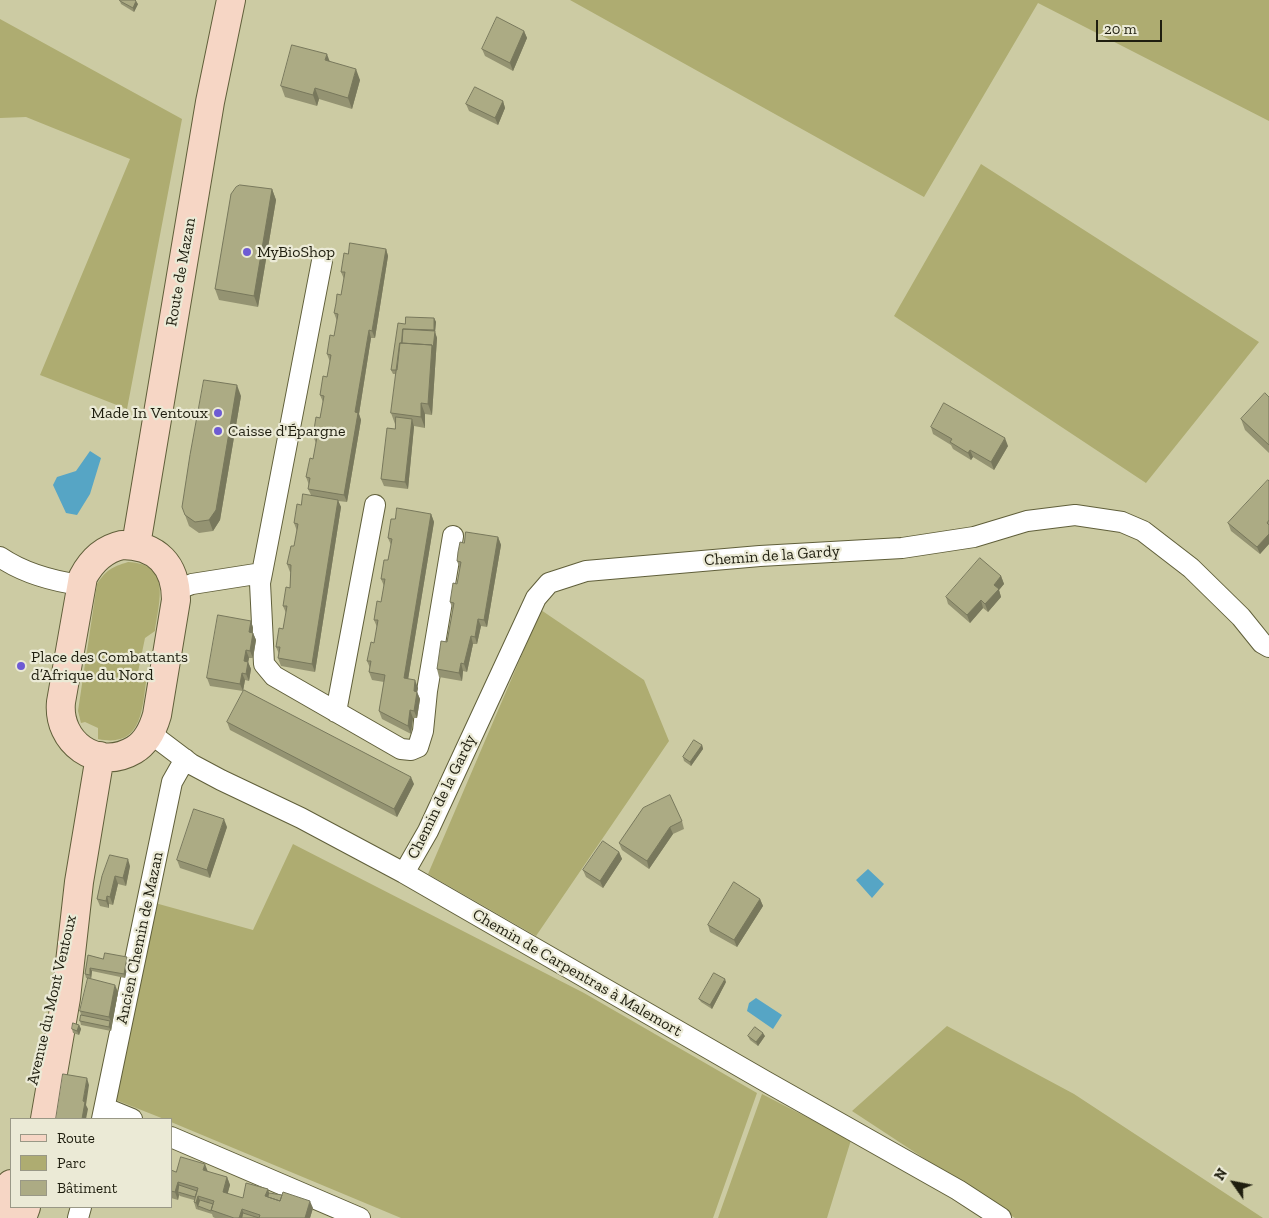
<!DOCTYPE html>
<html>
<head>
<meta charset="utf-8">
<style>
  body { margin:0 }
  #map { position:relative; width:1269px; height:1218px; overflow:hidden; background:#cccba3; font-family:"Zilla Slab",serif }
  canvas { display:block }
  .legend { position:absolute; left:10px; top:1118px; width:162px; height:90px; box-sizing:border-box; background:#ebead6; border:1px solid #999886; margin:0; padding:6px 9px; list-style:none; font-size:15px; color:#1f1e0f }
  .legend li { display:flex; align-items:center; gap:10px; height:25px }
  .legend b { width:25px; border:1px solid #999886 }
  .north { position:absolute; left:1209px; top:1158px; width:50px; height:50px; -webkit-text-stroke:4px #ebead6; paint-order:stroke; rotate:303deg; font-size:14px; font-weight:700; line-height:20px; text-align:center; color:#1f1e0f }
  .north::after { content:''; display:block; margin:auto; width:18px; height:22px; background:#1f1e0f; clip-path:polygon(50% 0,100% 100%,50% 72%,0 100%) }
  .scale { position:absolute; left:1096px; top:20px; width:66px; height:22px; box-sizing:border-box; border:2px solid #1f1e0f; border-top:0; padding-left:6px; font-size:15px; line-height:18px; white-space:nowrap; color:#1f1e0f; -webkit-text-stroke:4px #ebead6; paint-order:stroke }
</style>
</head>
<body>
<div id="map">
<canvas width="1269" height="1218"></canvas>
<ul class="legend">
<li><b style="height:6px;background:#f6d6c5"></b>Route</li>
<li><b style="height:14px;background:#aeac71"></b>Parc</li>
<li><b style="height:14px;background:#acab84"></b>Bâtiment</li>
</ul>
<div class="north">N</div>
<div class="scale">20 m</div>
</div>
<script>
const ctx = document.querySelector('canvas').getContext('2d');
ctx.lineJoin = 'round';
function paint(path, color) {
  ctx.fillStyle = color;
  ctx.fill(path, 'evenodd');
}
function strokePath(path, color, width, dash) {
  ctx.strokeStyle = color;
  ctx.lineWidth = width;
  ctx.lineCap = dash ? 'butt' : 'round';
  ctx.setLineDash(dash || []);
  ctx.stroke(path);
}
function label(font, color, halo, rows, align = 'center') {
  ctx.font = font + ' "Zilla Slab",serif';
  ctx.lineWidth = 4.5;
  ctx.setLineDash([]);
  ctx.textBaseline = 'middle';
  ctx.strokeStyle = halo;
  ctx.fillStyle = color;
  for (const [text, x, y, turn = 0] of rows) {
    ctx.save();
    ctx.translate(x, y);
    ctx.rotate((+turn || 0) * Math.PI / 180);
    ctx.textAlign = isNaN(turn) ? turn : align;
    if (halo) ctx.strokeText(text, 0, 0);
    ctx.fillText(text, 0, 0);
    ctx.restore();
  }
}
const green = new Path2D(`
  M570,0H1269V121L1038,3L924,197Z
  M0,19L182,119L127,409L40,375L130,159L26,117L0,118Z
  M981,164L1259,342L1146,483L894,316Z
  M128,562C172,564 159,601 155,631L145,638L138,672L146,682C142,713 140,748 98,739V728L85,722L81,723L78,711L97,584C106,570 112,567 128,562Z
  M541,610L644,680L669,741L536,936L428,874Z
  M293,844L584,993L757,1093L713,1218H401L171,1122V1119H164L116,1100L155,903L253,930Z
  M947,1026L1074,1094L1263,1218H1015L852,1111Z
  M762,1094L851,1140L827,1218H718Z`);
const water = new Path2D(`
  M90,451L101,458L90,494L77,515L66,513L53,485L57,477L76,471Z
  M868,869L884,884L872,898L856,880Z
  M756,998L782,1015L773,1029L747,1011L749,1003Z`);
const minor = new Path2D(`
  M322,261L262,573L260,583L264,664L274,676L401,749L411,750L418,747L423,731L427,691L453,536
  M0,557C25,574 52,581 81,585
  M176,590L192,584L262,573
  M336,712L375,505
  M150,733L191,764L221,780L301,818L404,873L765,1081L958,1190L1001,1218
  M404,873L428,831L536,598L549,583L586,571L760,556L902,548L974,537L1027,521L1075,515L1122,522L1143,531L1191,568L1241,617L1262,643L1269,647
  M105,1108L132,1119
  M102,1119L172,782L185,759
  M171,1137L360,1218
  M78,1218L81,1207`);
const secondary = new Path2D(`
  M122,545C157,545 176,565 176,600L157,715C153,729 146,743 134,750C97,772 57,742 61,702L83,577C92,560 104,549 122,545Z
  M136,545L210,102L231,0
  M45,1119L66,998L79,882L100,756
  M2,1218L11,1184
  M22,1218L26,1207`);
const wall = new Path2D(`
  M120,1L138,4L134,12L121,4Z
  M524,31L527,38L513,71L485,56L482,49Z
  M329,62L360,80L352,109L319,99L317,106L285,97L281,86Z
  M503,101L505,108L498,125L469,111L466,104Z
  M272,189L276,200L258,307L219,300L215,289Z
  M386,249L388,256L375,338H371L359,414L361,420L347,502L338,501L341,507L315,672L281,666L278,658L279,654L276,647L283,629L286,613L283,606L290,588L291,572H290L287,564L294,546L297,531L294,523L301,505L311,495L308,489L309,485L306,477L313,459L316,443L313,436L320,418L323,402L320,395L327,377L330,362L327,354L334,336L337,321L334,313L341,295L344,279L341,272L348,254Z
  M434,318L436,322L435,332L437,338L432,415L425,414V428L414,426L408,489L384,486L381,479L395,429L396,424H395L391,413L396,374H393L391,370L405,324Z
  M241,396L220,520L213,531L199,533L189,526L185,515Z
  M1269,397V453L1245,430L1241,419Z
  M931,427L1008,446L994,470L973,457L971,460L953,449L951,445L933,434Z
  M1269,481V544L1260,554L1231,531L1228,523Z
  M431,514L434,522L408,679L418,688L417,692L420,699L417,718H413L411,734L382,719L379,711L384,682L372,680L369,672L370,668L367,661L374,643L377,627L374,620L381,602L384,586L381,579L388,560L391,545L388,538L395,519Z
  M498,537L501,545L487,627L481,626L477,644H473L467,672L463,671L462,681L439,677L437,669L447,642L453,610L450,602L457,584L460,569L457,561L464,543Z
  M1001,576L1004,584L999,590L1001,597L988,612L983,608L970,623L948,604L946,597Z
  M251,621L253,628V633L256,640L253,658H249L248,662L251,669L249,681L245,680L243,691L210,686L207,678Z
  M227,722L414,784L397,817L230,730Z
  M702,745L703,749L691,766L684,761L683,757Z
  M682,821L684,829L673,834L649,869L622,850L619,843Z
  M227,827L210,878L180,868L177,860Z
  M619,852L622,859L603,888L586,877L583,870Z
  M130,866L126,886L118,884L113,905L109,904V908L100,906L97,899L102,876Z
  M760,899L763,906L737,947L710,932L708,925Z
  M88,955L103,959L127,957L129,960L125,978L92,971L91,979L86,978L85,974Z
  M726,982L712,1009L701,1002L699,999Z
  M118,992L111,1031L81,1025L80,1021L81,1015L80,1011Z
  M79,1025L81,1029L79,1035L73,1033L72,1029Z
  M748,1036H765L758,1046L750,1040Z
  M171,1170L176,1172H208L227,1177L230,1185L227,1194L243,1198L269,1193L313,1208L310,1218H215L213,1217L212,1214L196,1209L194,1202V1200L180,1196L179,1195L178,1200L171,1198Z`);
const shadedWall = new Path2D(`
  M136,1L138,4L134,12L133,8Z
  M524,31L527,38L513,71L510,63Z
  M327,54L331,65L325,60Z
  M356,69L360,80L352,109L348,98Z
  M315,88L319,99L317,106L313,95Z
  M503,101L505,108L498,125L495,118Z
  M272,189L276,200L258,307L254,296Z
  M386,249L388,256L375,338L372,331Z
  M434,318L436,322L435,332L437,338L432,415L428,404Z
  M369,330L371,338L359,414L361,420L347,502L344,495L355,412Z
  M237,385L241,396L220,520L213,531L209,520Z
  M421,403L425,414V428L421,417Z
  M412,419L414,427L408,489L405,482Z
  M1005,438L1008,446L994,470L991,462Z
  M970,450L973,457L971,460L968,453Z
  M338,500L341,507L315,672L312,664Z
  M431,514L434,522L407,686L404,678Z
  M1269,534V544L1260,554L1257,547Z
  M498,537L501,545L487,627L484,620Z
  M1001,576L1004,584L999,590L1001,597L988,612L985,604L994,585Z
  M981,600L983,608L970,623L967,615Z
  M478,619L481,626L477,644L475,637Z
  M251,621L253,628L252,640L249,632Z
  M253,633L256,640L253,658L250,651Z
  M471,636L473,644L467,672L464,664Z
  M246,650L249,658L247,669L244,661Z
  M248,662L251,669L249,681L246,674Z
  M461,663L463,671L462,681L459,673Z
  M242,673L245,680L243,691L240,684Z
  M415,680L418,688L416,699L414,691Z
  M417,692L420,699L417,718L414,711Z
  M410,710L413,718L411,734L408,726Z
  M702,745L703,749L691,766L690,762Z
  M411,777L414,784L397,817L394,809Z
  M224,819L227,827L210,878L207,870Z
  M670,827L673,834L649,869L647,861Z
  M619,852L622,859L603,888L600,881Z
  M128,859L130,866L126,886L123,878Z
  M115,876L118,884L113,905L110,897Z
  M107,896L109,904V908L106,901Z
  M760,899L763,906L737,947L734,940Z
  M127,957L129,960L125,978L124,974Z
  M90,968L92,971L91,979L90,975Z
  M725,979L726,982L712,1009L710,1005Z
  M115,985L118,992L112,1025L109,1017Z
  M110,1021L112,1025L111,1031L109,1027Z
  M79,1025L81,1029L79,1035L77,1031Z
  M763,1033L765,1036L758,1046L756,1042Z
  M87,1078L89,1085L86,1105L88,1109L86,1119H82L83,1101Z
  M205,1164L208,1172L203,1170Z
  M227,1177L230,1185L226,1200L223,1192Z
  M178,1182L181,1189L178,1192L179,1195L178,1200L175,1192Z
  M268,1189L270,1196L269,1201L265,1196Z
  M198,1196L201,1203L198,1206L199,1210L196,1203Z
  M310,1201L313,1208L310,1218H305Z
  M242,1209L245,1217L244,1218H239Z`);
const building = new Path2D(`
  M120,0H135L136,1L133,8L120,1Z
  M497,17L524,31L510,63L482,49Z
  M292,45L327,54L325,60L356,69L348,98L315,88L313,95L281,86Z
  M475,87L503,101L495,118L466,104Z
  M240,185L272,189L254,296L215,289L231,194L236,187Z
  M350,243L386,249L372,331L369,330L355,412L358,413L344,495L308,489L310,478L306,477L310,458L313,459L317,437L313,436L316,417L320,418L324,396L320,395L323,376L327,377L331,355L327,354L330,335L334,336L338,314L334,313L336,303L337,294L341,295L345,272H341L344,253L348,254Z
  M406,317L434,318V330L403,329L402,343H400L397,370H391L398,323L405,324Z
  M403,329L435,331L433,349L432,345L402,343Z
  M400,343L432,345L428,404L421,403V417L391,413Z
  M204,380L237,385L216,510L209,520L195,522L185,515L182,507L190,455Z
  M1265,393L1269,397V445L1241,419Z
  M944,403L1005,438L991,462L970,450L968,453L950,442L952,439L931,427Z
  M396,417L412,419L405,482L381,479L387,428L395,429Z
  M1268,480L1269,481V520L1267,523L1269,525V534L1257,547L1228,523Z
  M303,494L338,500L312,664L278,658L280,647H276L279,628L283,629L287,606H283L286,587L290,588L291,565L287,564L291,546H294L298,524L294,523L297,504L301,505Z
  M397,508L431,514L404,678L415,680L414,691L417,692L414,711L410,710L408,726L379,711L385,675L369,672L371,661H367L371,642L374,643L378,620H374L377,601L381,602L385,579H381L384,560H388L392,539L388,538L391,519H395Z
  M466,532L498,537L484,620L478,619L475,637L471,636L464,664L461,663L459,673L437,669L441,641L447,642L454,603L450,602L453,583L457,584L461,562L457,561L458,552L460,542L464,543Z
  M980,558L1001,576L994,585L999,589L985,604L981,600L967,615L946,597Z
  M218,615L251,621L249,632L253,633L250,651L246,650L244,661L248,662L246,674L242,673L240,684L207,678Z
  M244,690L411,777L394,809L227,722Z
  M694,740L702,745L690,762L683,757Z
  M670,795L682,821L670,827L647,861L619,843L643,808Z
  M194,809L224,819L207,870L177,860Z
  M603,841L619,852L600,881L583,870Z
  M110,855L128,859L123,878L115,876L110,897L107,896L106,901L97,899L102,876Z
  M734,882L760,899L734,940L708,925Z
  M105,953L127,957L124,974L90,968V975L85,974L88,955L103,959Z
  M714,973L725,979L710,1005L699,999Z
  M88,978L115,985L109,1017L80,1011Z
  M81,1015L110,1021L109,1027L80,1021Z
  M73,1023L79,1025L77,1031L72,1029Z
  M755,1027L763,1033L756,1042L748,1036Z
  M63,1074L87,1078L83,1101L85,1102L82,1119H56Z
  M181,1157L205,1164L203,1170L227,1177L223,1192L243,1198L246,1183L268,1189L265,1196L280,1201L283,1192L310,1201L305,1218H259L260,1215L242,1209L239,1218H234L211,1210L214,1201L198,1196L196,1203L194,1202L198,1188L178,1182L175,1192L171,1191V1170L176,1172Z
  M179,1185L197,1191L195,1197L178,1192Z
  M269,1193L282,1195L280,1201L268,1197Z
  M200,1200L213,1204L211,1211L198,1206Z
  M243,1213L259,1218H242Z`);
const markers = [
  [247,252,5,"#6e5bd4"],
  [218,413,5,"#6e5bd4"],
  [218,431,5,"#6e5bd4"],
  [21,666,5,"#6e5bd4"]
];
const poiNames = [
  ["MyBioShop",257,252],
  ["Made In Ventoux",208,413,"right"],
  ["Caisse d'Épargne",228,431],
  ["Place des Combattants",31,657],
  ["d’Afrique du Nord",31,675]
];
const streetNames = [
  ["Route de Mazan",181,272,-80],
  ["Chemin de la Gardy",772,556,-4],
  ["Chemin de la Gardy",442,797,-64],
  ["Ancien Chemin de Mazan",140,938,-78],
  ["Chemin de Carpentras à Malemort",577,973,30],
  ["Avenue du Mont Ventoux",52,1000,-77]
];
paint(green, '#aeac71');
paint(water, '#56a5c5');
strokePath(minor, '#605f3a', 22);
strokePath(secondary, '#605f3a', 30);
strokePath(minor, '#fff', 20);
strokePath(secondary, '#f6d6c5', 28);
paint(wall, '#949372');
paint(shadedWall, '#78785c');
paint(building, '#acab84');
strokePath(building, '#78785c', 1);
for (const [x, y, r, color] of markers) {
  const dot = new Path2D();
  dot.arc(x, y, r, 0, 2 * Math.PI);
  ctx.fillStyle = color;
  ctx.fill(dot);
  strokePath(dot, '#ebead6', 2);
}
label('16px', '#1f1e0f', '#ebead6', poiNames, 'left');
label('16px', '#1f1e0f', '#ebead6', streetNames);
</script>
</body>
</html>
